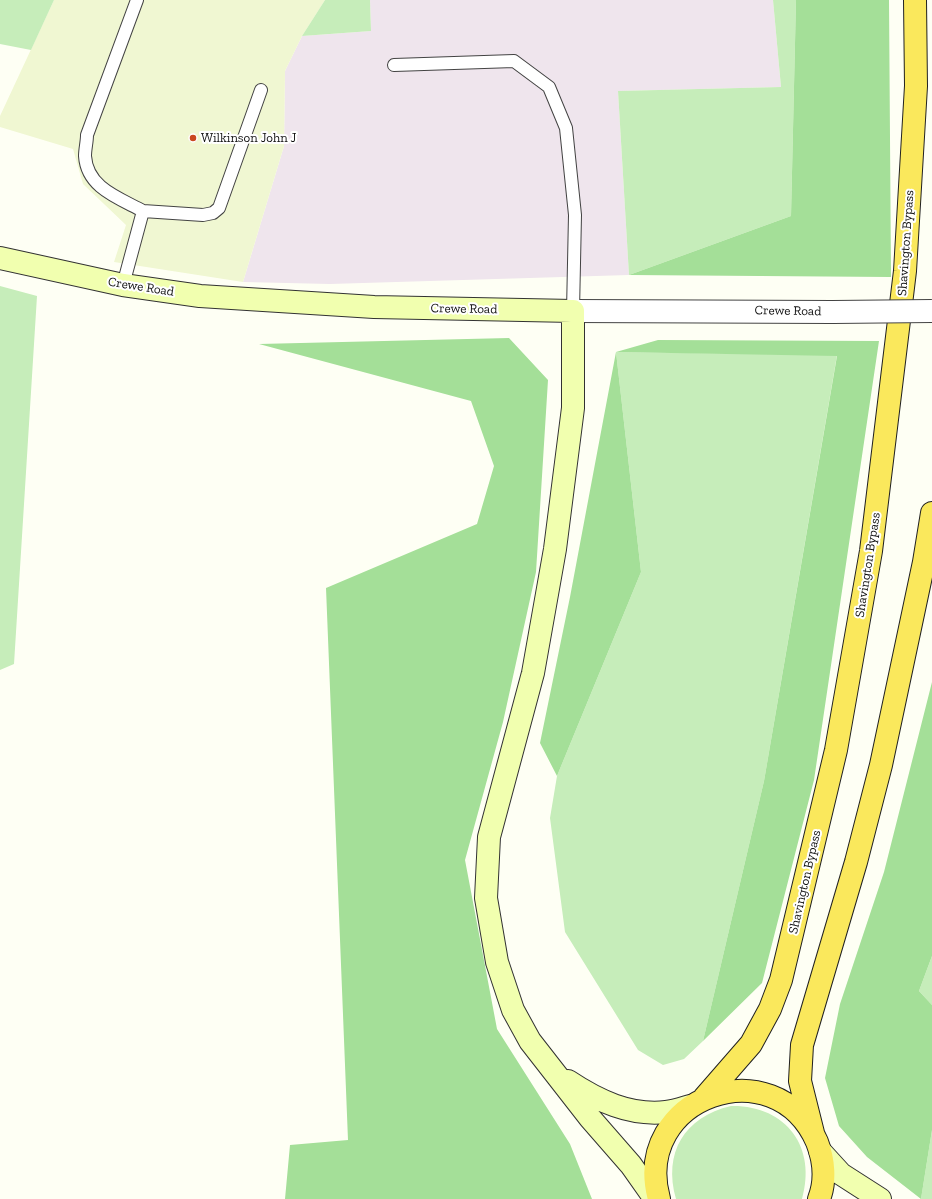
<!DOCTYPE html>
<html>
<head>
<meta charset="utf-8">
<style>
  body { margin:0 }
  canvas { display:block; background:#fefff4 }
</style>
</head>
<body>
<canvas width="932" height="1199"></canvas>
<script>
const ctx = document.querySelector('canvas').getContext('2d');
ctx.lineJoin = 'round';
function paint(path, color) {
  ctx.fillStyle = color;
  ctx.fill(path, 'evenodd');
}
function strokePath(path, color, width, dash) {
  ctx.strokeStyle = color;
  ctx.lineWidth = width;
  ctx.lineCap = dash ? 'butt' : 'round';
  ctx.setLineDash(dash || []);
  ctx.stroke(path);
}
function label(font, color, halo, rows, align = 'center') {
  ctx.font = font + ' "Zilla Slab",serif';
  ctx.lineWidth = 4;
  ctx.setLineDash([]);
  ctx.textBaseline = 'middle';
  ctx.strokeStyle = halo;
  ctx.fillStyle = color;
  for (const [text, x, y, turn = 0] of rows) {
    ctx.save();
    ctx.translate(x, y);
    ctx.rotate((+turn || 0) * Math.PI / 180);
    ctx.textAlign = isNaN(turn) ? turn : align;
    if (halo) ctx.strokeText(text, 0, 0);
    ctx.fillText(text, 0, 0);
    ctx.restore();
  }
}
const industrial = new Path2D(`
  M370,0H773L781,87L618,91L629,275L330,284L243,282L284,146L285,71L302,36L371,31Z`);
const farmland = new Path2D(`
  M54,0H325L302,36L285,71L284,146L243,282L114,262L126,225L83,184L73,149L0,127V116Z`);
const green = new Path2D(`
  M0,0H54L31,50L0,44Z
  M325,0H370L371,31L302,36Z
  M773,0H796L791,216L629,275L618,91L781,87Z
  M0,286L37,296L14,664L0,670Z
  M616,352L837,355L764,781L703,1041L684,1059L663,1065L638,1050L565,932L550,818L557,776L641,572Z
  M932,956V1005L919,991Z
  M731,1106C786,1105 817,1147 802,1199H676C663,1153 684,1117 731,1106Z
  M932,1130V1199H921Z`);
const forest = new Path2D(`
  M796,0H889L891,277L629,275L791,216Z
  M509,338L548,380L536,572L503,722L465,860L497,1029L570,1144L592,1199H285L290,1145L348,1140L326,588L477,524L494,466L471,401L259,344Z
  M658,340L879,341L814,780L762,983L703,1041L764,781L837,356L616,352L641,572L557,776L540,743L570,597L616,352Z
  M932,682V956L919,991L932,1005V1130L921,1199L867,1157L839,1126L825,1078L840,1004L884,872Z`);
const service = new Path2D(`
  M394,65L514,61L549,87L566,128L575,215L573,311
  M143,211L203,215L213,213L219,208L261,90
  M123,285L143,211C119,198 87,188 85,156C85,149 87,142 87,135L137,0`);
const tertiary = new Path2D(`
  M573,311L833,312`);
const secondary = new Path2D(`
  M0,258L123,285L200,296L374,307L573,311V408L555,549L533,673L489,837L486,898L497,962L513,1010L530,1041L590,1118L631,1165L655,1199
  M568,1081C598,1101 630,1116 666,1112C674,1111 683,1108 690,1106
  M820,1151L841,1174L880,1199`);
const trunk = new Path2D(`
  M704,1098L751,1044L770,1009L781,980L836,750L871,551L905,271L916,86L915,0
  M813,1133L800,1081L802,1045L856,862L881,765L924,562L932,513
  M659,1199C631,1097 775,1046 817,1142C824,1160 826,1181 819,1199`);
const tertiaryBridge = new Path2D(`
  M833,312L932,311`);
const markers = [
  [193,138,4,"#ca481f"]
];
const poiNames = [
  ["Wilkinson John J",201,138]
];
const streetNames = [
  ["Shavington Bypass",906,243,-86],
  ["Crewe Road",141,287,9],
  ["Crewe Road",464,309,1],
  ["Crewe Road",788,311,1],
  ["Shavington Bypass",868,565,-81],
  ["Shavington Bypass",805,882,-77]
];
paint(industrial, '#efe5ed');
paint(farmland, '#f0f7d2');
paint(green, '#c6edba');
paint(forest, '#a4df98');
strokePath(service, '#434343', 14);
strokePath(tertiary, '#434343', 24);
strokePath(secondary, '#323232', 24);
strokePath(trunk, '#212121', 24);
strokePath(service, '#fff', 12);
strokePath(tertiary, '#fff', 22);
strokePath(secondary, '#f1ffaf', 22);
strokePath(trunk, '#fae85c', 22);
strokePath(tertiaryBridge, '#434343', 24, []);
strokePath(tertiaryBridge, '#fff', 22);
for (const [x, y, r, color] of markers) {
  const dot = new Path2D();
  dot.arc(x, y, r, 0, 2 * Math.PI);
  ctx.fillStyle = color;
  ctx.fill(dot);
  strokePath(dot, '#fff', 1.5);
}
label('13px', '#101010', '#fff', poiNames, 'left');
label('13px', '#101010', '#fff', streetNames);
</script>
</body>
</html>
